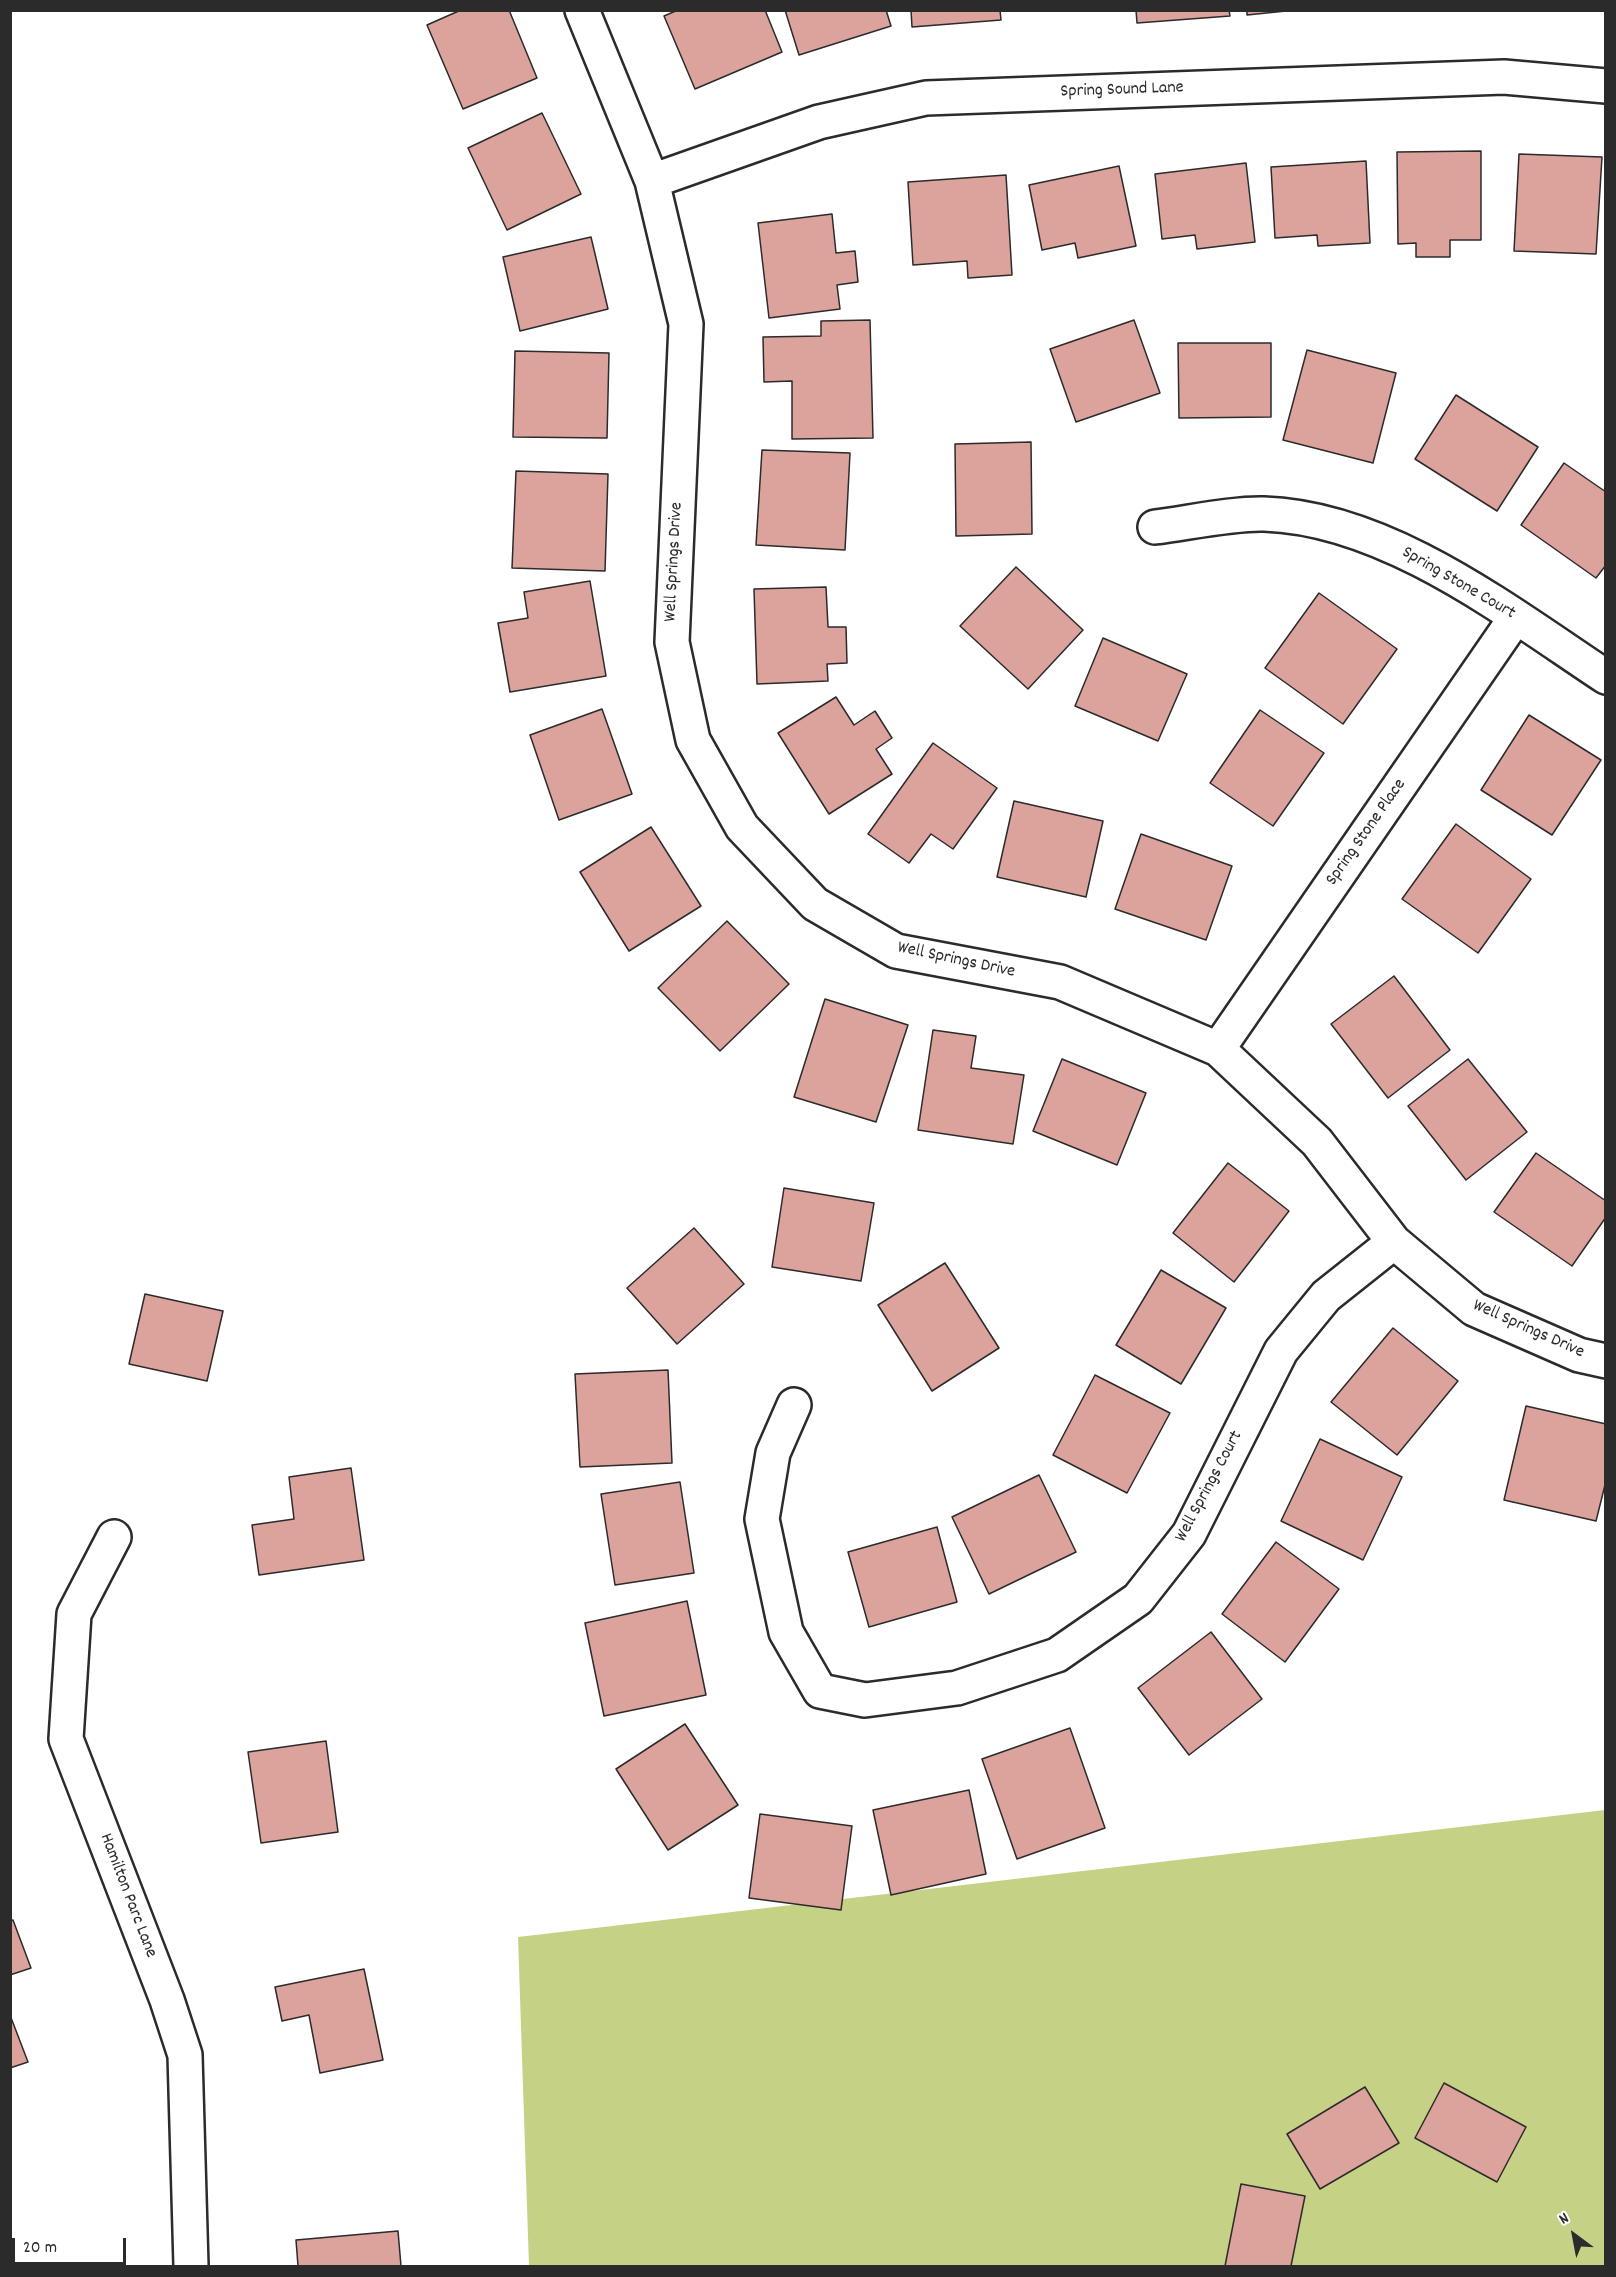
<!DOCTYPE html>
<html>
<head>
<meta charset="utf-8">
<style>
  body { margin:0 }
  #map { position:relative; width:1616px; height:2277px; overflow:hidden; background:#fff; font-family:Dekko,sans-serif }
  canvas { display:block }
  .frame { position:absolute; inset:0; border:12px solid #2b2b2b; pointer-events:none }
  .north { position:absolute; left:1544px; top:2205px; width:60px; height:60px; -webkit-text-stroke:4px #fff; paint-order:stroke; rotate:328deg; font-size:16px; font-weight:700; line-height:24px; text-align:center; color:#2b2b2b }
  .north::after { content:''; display:block; margin:auto; width:21px; height:27px; background:#2b2b2b; clip-path:polygon(50% 0,100% 100%,50% 72%,0 100%) }
  .scale { position:absolute; left:12px; top:2238px; width:114px; height:27px; box-sizing:border-box; border:3px solid #2b2b2b; border-top:0; padding-left:8px; font-size:18px; line-height:21px; white-space:nowrap; color:#2b2b2b; -webkit-text-stroke:4px #fff; paint-order:stroke }
</style>
</head>
<body>
<div id="map">
<canvas width="1616" height="2277"></canvas>
<div class="frame"></div>
<div class="north">N</div>
<div class="scale">20 m</div>
</div>
<script>
const ctx = document.querySelector('canvas').getContext('2d');
ctx.lineJoin = 'round';
function paint(path, color) {
  ctx.fillStyle = color;
  ctx.fill(path, 'evenodd');
}
function strokePath(path, color, width, dash) {
  ctx.strokeStyle = color;
  ctx.lineWidth = width;
  ctx.lineCap = dash ? 'butt' : 'round';
  ctx.setLineDash(dash || []);
  ctx.stroke(path);
}
function label(font, color, halo, rows, align = 'center') {
  ctx.font = font + ' Dekko,sans-serif';
  ctx.lineWidth = 5;
  ctx.setLineDash([]);
  ctx.textBaseline = 'middle';
  ctx.strokeStyle = halo;
  ctx.fillStyle = color;
  for (const [text, x, y, turn = 0] of rows) {
    ctx.save();
    ctx.translate(x, y);
    ctx.rotate((+turn || 0) * Math.PI / 180);
    ctx.textAlign = isNaN(turn) ? turn : align;
    if (halo) ctx.strokeText(text, 0, 0);
    ctx.fillText(text, 0, 0);
    ctx.restore();
  }
}
const green = new Path2D(`
  M1605,1810V2266H529L518,1937Z`);
const building = new Path2D(`
  M461,10H509L537,78L463,109L427,25Z
  M678,10H765L782,52L695,89L664,16Z
  M785,10H886L891,26L799,55Z
  M911,10H1000L1001,20L912,27Z
  M1136,10H1229L1230,16L1137,23Z
  M1247,10H1296L1247,15Z
  M542,113L581,194L507,230L468,148Z
  M1481,151V240H1450V257H1416V243L1398,244L1397,152Z
  M1519,154L1602,157L1596,254L1514,251Z
  M1366,161L1370,243L1318,246L1317,235L1275,238L1271,167Z
  M1246,163L1255,242L1197,249L1195,235L1162,239L1155,174Z
  M1119,166L1136,246L1078,258L1075,243L1042,250L1029,185Z
  M1006,175L1012,275L968,278L967,261L913,265L908,182Z
  M832,214L836,253L855,251L858,282L837,285L840,309L769,318L758,223Z
  M591,237L608,309L520,331L503,257Z
  M870,320L873,438L792,439V381L764,382L763,337L821,336V321Z
  M1134,320L1160,393L1076,422L1050,349Z
  M1178,343H1271V417L1179,418Z
  M1307,350L1396,373L1373,463L1283,440Z
  M515,351L609,353L607,438L513,437Z
  M1456,395L1538,447L1497,511L1415,459Z
  M1031,442L1032,534L956,536L955,444Z
  M762,450L850,453L845,550L756,545Z
  M1564,463L1606,492V565L1596,578L1521,525Z
  M516,471L608,474L605,571L512,568Z
  M1016,567L1083,630L1028,689L960,626Z
  M590,581L606,676L510,692L498,623L528,618L524,592Z
  M826,587L828,627H846L847,663L827,664L828,681L757,684L754,589Z
  M1319,593L1397,649L1343,724L1265,668Z
  M1103,638L1187,674L1158,741L1075,706Z
  M836,697L854,725L875,711L892,738L876,749L892,774L829,814L778,733Z
  M602,709L632,794L559,820L530,735Z
  M1260,710L1324,753L1273,826L1210,783Z
  M1529,715L1601,760L1552,835L1481,790Z
  M933,743L997,788L953,849L931,834L909,863L868,834Z
  M1014,801L1103,821L1086,897L997,877Z
  M1456,824L1531,879L1478,953L1402,899Z
  M651,827L701,906L629,951L580,872Z
  M1141,834L1232,866L1206,940L1115,909Z
  M727,921L789,984L720,1051L658,988Z
  M1394,976L1450,1050L1388,1098L1331,1024Z
  M825,999L908,1025L876,1122L794,1097Z
  M933,1030L976,1036L971,1068L1024,1075L1013,1144L918,1130Z
  M1062,1059L1146,1093L1117,1165L1033,1131Z
  M1468,1059L1527,1132L1466,1180L1408,1106Z
  M1536,1153L1606,1201V1217L1572,1266L1494,1212Z
  M1228,1163L1289,1211L1234,1282L1173,1233Z
  M784,1188L874,1203L861,1281L772,1267Z
  M694,1228L744,1284L677,1344L627,1288Z
  M945,1263L999,1348L932,1391L878,1305Z
  M1161,1270L1226,1308L1181,1384L1116,1345Z
  M145,1294L223,1311L207,1381L129,1364Z
  M1393,1328L1458,1381L1397,1455L1331,1402Z
  M668,1370L672,1463L580,1467L575,1374Z
  M1095,1375L1170,1413L1127,1493L1053,1455Z
  M1526,1406L1606,1424V1481L1596,1521L1504,1500Z
  M1320,1439L1402,1477L1363,1560L1281,1521Z
  M351,1468L364,1560L259,1575L252,1525L294,1519L289,1477Z
  M1039,1475L1076,1552L989,1594L952,1517Z
  M680,1482L694,1573L615,1585L601,1494Z
  M937,1527L957,1602L869,1627L848,1552Z
  M1276,1542L1339,1589L1285,1662L1222,1614Z
  M687,1601L706,1695L604,1716L585,1623Z
  M1211,1632L1262,1699L1189,1755L1138,1688Z
  M685,1724L738,1805L668,1850L616,1769Z
  M1070,1728L1105,1828L1017,1859L982,1759Z
  M326,1741L338,1832L261,1843L248,1752Z
  M969,1790L986,1874L891,1895L873,1810Z
  M760,1814L852,1826L841,1910L749,1898Z
  M13,1920L31,1968L10,1975V1921Z
  M364,1969L383,2060L320,2073L309,2015L282,2021L275,1987Z
  M10,2015L28,2062L10,2068Z
  M1444,2083L1526,2127L1497,2182L1415,2138Z
  M1365,2087L1399,2143L1320,2189L1287,2134Z
  M1241,2184L1305,2196L1291,2266H1225Z
  M398,2231L401,2266H298L296,2240Z`);
const minor = new Path2D(`
  M582,10L652,181L686,324L672,642L693,740L742,827L815,904L896,951L1060,982L1218,1049L1317,1142L1394,1242L1474,1309L1579,1355L1606,1361
  M652,181L819,122L926,98L1504,77L1606,86
  M1155,527C1187,523 1234,513 1264,514C1387,518 1506,611 1606,677
  M1218,1049L1516,617
  M794,1405L773,1453L762,1519L786,1632L820,1691L865,1700L957,1688L1057,1655L1138,1599L1189,1534L1281,1351L1326,1296L1394,1242
  M114,1537L74,1614L66,1739L167,2000L185,2055L191,2266`);
const streetNames = [
  ["Spring Sound Lane",1122,91,-2],
  ["Well Springs Drive",675,562,-87],
  ["Spring Stone Court",1458,584,30],
  ["Spring Stone Place",1367,833,-55],
  ["Well Springs Drive",956,961,12],
  ["Well Springs Drive",1528,1330,24],
  ["Well Springs Court",1210,1487,-62],
  ["Hamilton Parc Lane",127,1896,69]
];
paint(green, '#c5d286');
paint(building, '#dca29c');
strokePath(building, '#2b2b2b', 1.5);
strokePath(minor, '#2b2b2b', 38);
strokePath(minor, '#fff', 33);
label('18px', '#2b2b2b', '#fff', streetNames);
</script>
</body>
</html>
